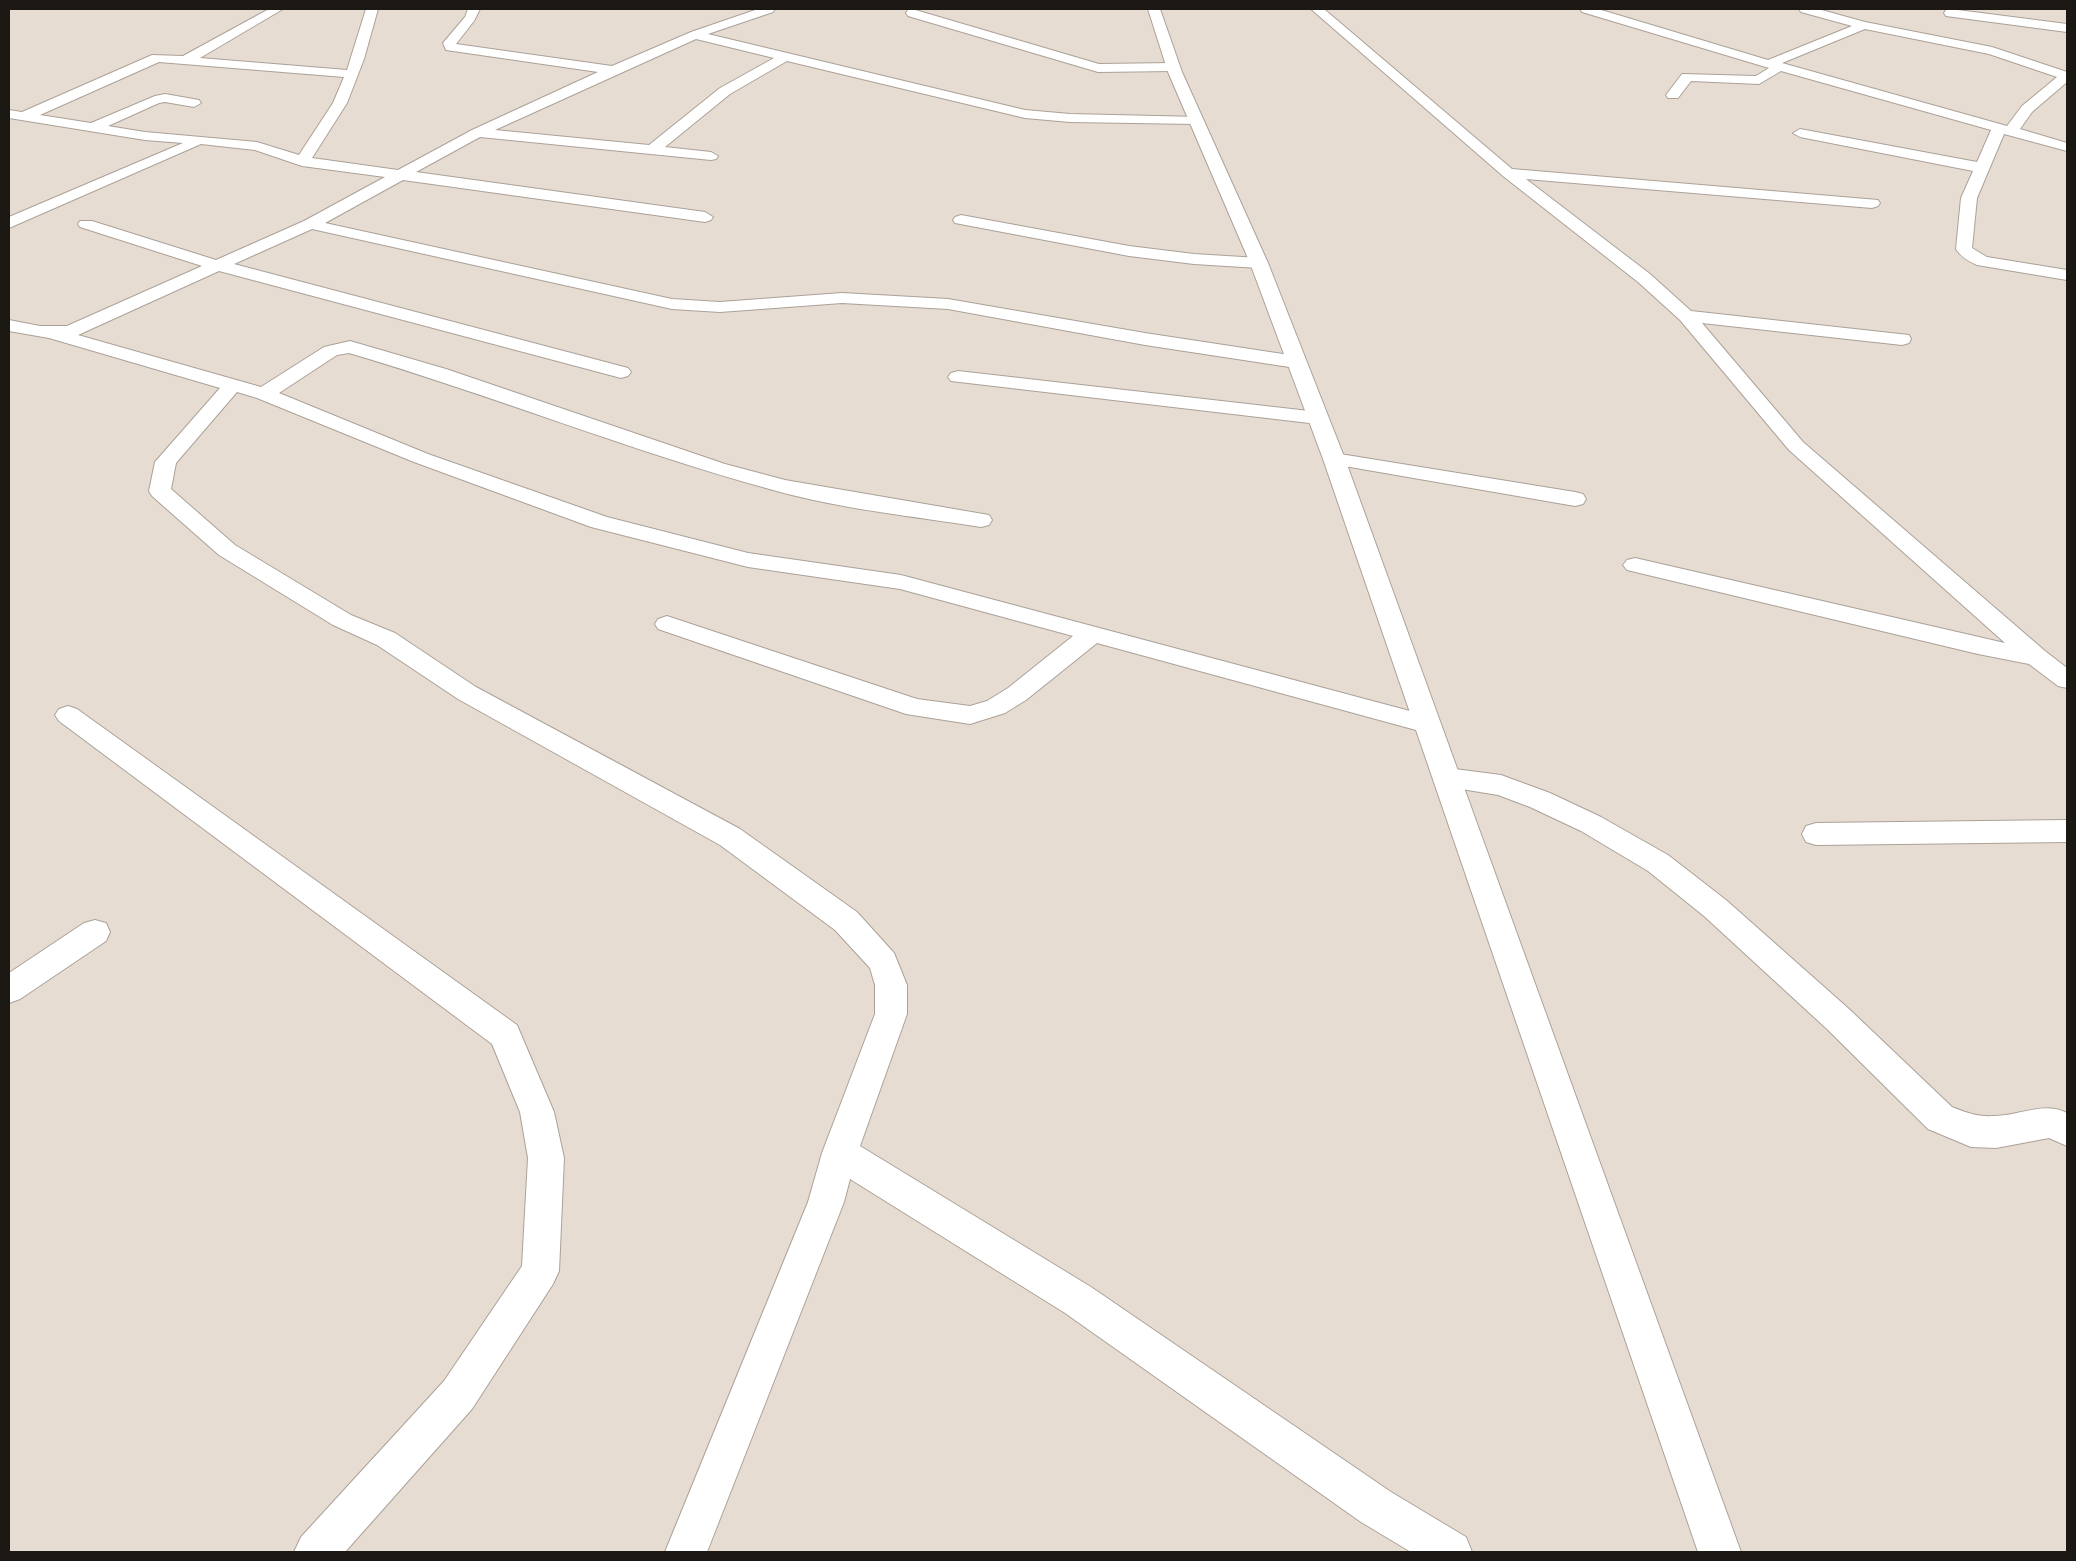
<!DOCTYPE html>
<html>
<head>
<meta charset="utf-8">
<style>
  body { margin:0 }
  #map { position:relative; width:2076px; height:1561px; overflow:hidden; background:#e7dcd2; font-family:"PT Sans Narrow",sans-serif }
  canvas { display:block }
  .frame { position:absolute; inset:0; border:10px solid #1b1713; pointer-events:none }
</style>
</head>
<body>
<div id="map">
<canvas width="2076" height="1561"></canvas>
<div class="frame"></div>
</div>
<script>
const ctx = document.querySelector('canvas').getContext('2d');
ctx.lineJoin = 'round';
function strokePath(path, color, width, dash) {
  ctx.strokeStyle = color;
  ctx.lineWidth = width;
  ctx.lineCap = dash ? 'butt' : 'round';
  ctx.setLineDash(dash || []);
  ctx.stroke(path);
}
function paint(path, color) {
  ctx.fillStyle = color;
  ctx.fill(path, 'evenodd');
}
const minor = new Path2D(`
  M269,9H283L200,58L347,70L366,9H378L364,59L347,103L312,158L398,170L472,130L598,72L446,50L443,43L465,17L468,9H480L474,21L456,44L612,66L691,32L758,9H775L773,12L708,34L1025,110L1070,114L1200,117L1202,120L1195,124L1070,122L1025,118L787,61L730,94L665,147L711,152L718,156L716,159L711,160L480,137L416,172L705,212L713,217L711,220L705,222L403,180L325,223L672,299L720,302L842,293L948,299L1145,333L1296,356L1303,358L1306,362L1303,366L1296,368L1145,345L948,309L842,303L720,312L672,309L312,229L234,264L628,368L631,372L628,376L621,378L219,271L78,335L261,387L324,347L350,341L446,369L725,464L785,480L989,515L992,520L989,525L981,527C912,516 840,509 773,490C630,451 492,395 349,353L337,355L279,393L428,454L607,517L748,553L901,575L1436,718L1440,724L1436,730L1427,733L1097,643L1026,700L1005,713L970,724L906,714L658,629L655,624L658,619L667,616L917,699L970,706L987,701L1008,688L1073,636L900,589L748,567L591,527L414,462L257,398L237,392L176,463L171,489L235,545L351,615L395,633L476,687L740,829L857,912L894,953L907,985V1014L860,1146L1091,1287L1391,1492L1466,1537L1472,1552H1411L1361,1522L1065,1313L850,1179L844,1202L707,1552H665L808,1202L822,1153L875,1014V985L870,968L835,930L720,845L458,699L377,645L333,625L219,555L152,496L149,491L155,462L220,388L49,338L9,331V320L40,326H67L202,266L80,227L78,224L80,221H92L216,260L304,221L385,177L302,166L255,150L201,144L9,228V217L183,143L145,140L9,118V110L22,112L152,55L183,56ZM696,39L774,58L720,88L649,145L495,130ZM159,62L344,77L333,103L299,155L257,142L145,132L108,126L159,103L165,102L194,107L201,103L199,100L165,94L155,96L91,123L40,115Z
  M912,9L1099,64L1173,63L1180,67L1173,71L1098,72L908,16L906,13L908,10Z
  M1311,9H1324L1512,169L1878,200L1880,203L1878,206L1872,208L1526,179L1650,274L1691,311L1909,335L1911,339L1909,343L1902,345L1702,323L1803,442L2045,651L2067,668V688L2058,686L2029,664L1978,654L1627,570L1623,565L1627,560L1635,558L2005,643L1789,450L1680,320L1638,282L1503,176Z
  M1580,9H1598L1768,60L1852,26L1801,12L1799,9H1818L1865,22L1992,47L2067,72V82L2032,112L2020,129L2067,143V151L2004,134L1977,198L1972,248L1987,257L2067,270V280L1977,265C1968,261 1961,257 1956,249L1961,198L1973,171L1800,137L1793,133L1800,129L1977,162L1991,130L1781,71L1759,84L1691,81L1678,98H1668L1666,95L1682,74L1756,76L1769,68L1582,12ZM1865,29L1989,54L2057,77L2022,106L2007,126L1782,63Z
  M1950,9L2067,24V32L1946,16L1944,13L1946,10Z
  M961,215L1129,246L1194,254L1259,258L1265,259L1268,263L1265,267L1259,268L1194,264L1129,256L955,223L953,220L955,217Z
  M958,371L1318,412L1325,414L1328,418L1325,422L1318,424L951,381L948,377L951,373Z
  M1334,453L1575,492L1583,494L1586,499L1583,504L1575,506L1327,463L1323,459L1327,455Z
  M68,706L77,709L517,1025L554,1112L564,1158L559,1271L553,1284L472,1409L345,1552H294L301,1537L444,1381L522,1266L528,1158L520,1112L492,1044L59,721L55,715L59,709Z
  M1447,768L1501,775L1550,793L1601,817L1668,855L1726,900L1849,1009L1952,1107C1967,1113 1978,1117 1994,1116C2020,1116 2043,1101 2067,1113V1146L2049,1138L1996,1148L1971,1147L1928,1129L1827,1029L1704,916L1648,871L1581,831L1530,807L1498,795L1437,785L1433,778L1437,771Z
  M2067,820V842L1816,845L1806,842L1802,834L1806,826L1816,823Z
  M95,920L106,923L110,932L106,941L20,999L9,1003V973L84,923Z`);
const highway = new Path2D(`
  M1148,9H1160L1182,72L1268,263L1345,459L1741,1552H1698L1323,459L1250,263L1168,72Z`);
strokePath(minor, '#aba198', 2);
strokePath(highway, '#aba198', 2);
paint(minor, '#fff');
paint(highway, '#fff');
</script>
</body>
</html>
